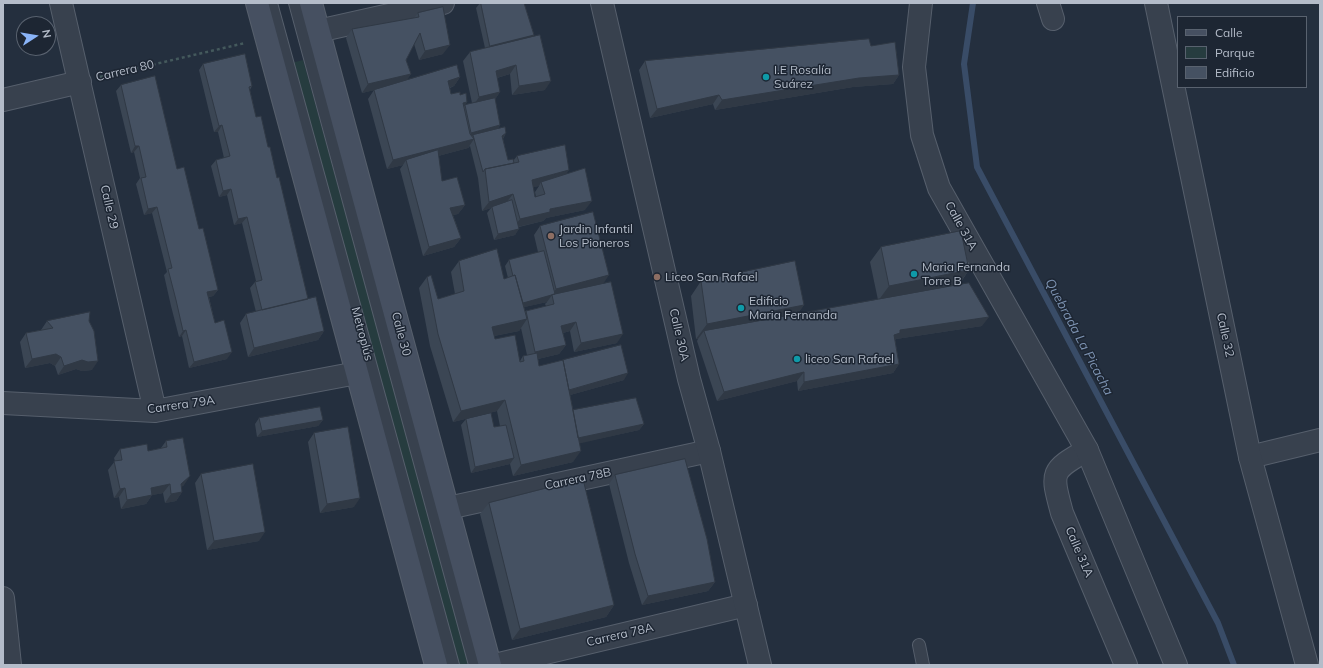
<!DOCTYPE html>
<html>
<head>
<meta charset="utf-8">
<style>
  body { margin:0 }
  #map { position:relative; width:1323px; height:668px; overflow:hidden; background:#242f3e; font-family:Mulish,sans-serif }
  canvas { display:block }
  .frame { position:absolute; inset:0; border:4px solid #b4bcc9; pointer-events:none }
  .legend { position:absolute; left:1177px; top:16px; width:130px; height:72px; box-sizing:border-box; background:#1d2633; border:1px solid #59626f; margin:0; padding:5px 7px; list-style:none; font-size:12px; color:#b4bcc9 }
  .legend li { display:flex; align-items:center; gap:8px; height:20px }
  .legend b { width:20px; border:1px solid #59626f }
  .north { position:absolute; left:16px; top:16px; width:40px; height:40px; box-sizing:border-box; background:#1d2633; border:1px solid #59626f; border-radius:50%; rotate:78deg; font-size:11px; font-weight:700; line-height:16px; text-align:center; color:#b4bcc9 }
  .north::after { content:''; display:block; margin:auto; width:14px; height:18px; background:#8ab4f8; clip-path:polygon(50% 0,100% 100%,50% 72%,0 100%) }
</style>
</head>
<body>
<div id="map">
<canvas width="1323" height="668"></canvas>
<div class="frame"></div>
<ul class="legend">
<li><b style="height:5px;background:#465061"></b>Calle</li>
<li><b style="height:11px;background:#263c3f"></b>Parque</li>
<li><b style="height:11px;background:#455162"></b>Edificio</li>
</ul>
<div class="north">N</div>
</div>
<script>
const ctx = document.querySelector('canvas').getContext('2d');
ctx.lineJoin = 'round';
function paint(path, color) {
  ctx.fillStyle = color;
  ctx.fill(path, 'evenodd');
}
function strokePath(path, color, width, dash) {
  ctx.strokeStyle = color;
  ctx.lineWidth = width;
  ctx.lineCap = dash ? 'butt' : 'round';
  ctx.setLineDash(dash || []);
  ctx.stroke(path);
}
function label(font, color, halo, rows, align = 'center') {
  ctx.font = font + ' Mulish,sans-serif';
  ctx.lineWidth = 3;
  ctx.setLineDash([]);
  ctx.textBaseline = 'middle';
  ctx.strokeStyle = halo;
  ctx.fillStyle = color;
  for (const [text, x, y, turn = 0] of rows) {
    ctx.save();
    ctx.translate(x, y);
    ctx.rotate((+turn || 0) * Math.PI / 180);
    ctx.textAlign = isNaN(turn) ? turn : align;
    if (halo) ctx.strokeText(text, 0, 0);
    ctx.fillText(text, 0, 0);
    ctx.restore();
  }
}
const green = new Path2D(`
  M303,60L471,665H459L291,63Z`);
const stream = new Path2D(`
  M973,3L964,64L977,167L1218,623L1234,665`);
const path = new Path2D(`
  M100,77L245,43`);
const service = new Path2D(`
  M271,3L453,665
  M295,3L475,665
  M919,645L923,665`);
const minor = new Path2D(`
  M61,3L155,411
  M1048,3L1053,19
  M318,31L443,3
  M3,100L80,82
  M3,403L155,411L357,373
  M1087,450C1050,471 1051,472 1062,513L1126,665
  M1250,457L1320,440
  M448,508L709,451
  M3,598L10,665
  M495,665L746,605`);
const tertiary = new Path2D(`
  M602,3L689,379L709,451L760,665
  M921,3L914,67L922,135L939,188L1087,450L1176,665
  M1156,3L1250,457L1307,665`);
const secondary = new Path2D(`
  M257,3L436,665
  M311,3L490,665`);
const wall = new Path2D(`
  M480,3H524L534,35L533,37L545,90L512,95L510,74L497,78L500,92L495,99L500,125L498,129L506,133L503,139L508,160L513,161L517,156L567,174L585,210L546,218L543,221L519,227L515,235L494,240L487,213L491,208L482,211L478,178L470,146L468,148L438,156L442,181L465,205L458,214L453,215L461,238L454,247L423,256L400,169L403,165L387,169L368,99L374,90L362,93L346,38L352,29L414,18L418,13L443,54L419,60L414,44L406,60L411,74L406,80L460,77L454,86L450,88L451,94L460,95L467,102L465,105L472,103L463,61L470,52L485,48L476,8ZM539,186L535,192L536,197H535L533,187Z
  M871,46L899,75L893,84L853,87L715,110L713,104L650,118L639,70L645,61Z
  M203,64L252,86L250,90L256,117L268,147L277,178L308,299L324,331L318,340L248,357L240,323L246,314L256,312L250,288L255,282L256,281L242,223L234,225L227,195L219,197L211,166L216,160L224,158L218,132H214L199,70Z
  M121,85L177,169L199,229L218,290L213,296L209,297L215,323L227,359L189,368L182,336L179,337L171,306L164,275L167,272L152,213L144,215L136,184L140,178L134,152L131,153L116,91Z
  M540,226L603,283L617,343L574,352L570,331L563,333L566,345L559,354L538,359L539,366L624,380L570,395L573,410L644,424L639,430L579,443L573,462L513,476L510,464L471,473L461,425L466,419L494,427L500,426L497,411L453,422L430,346L419,288L427,277L438,299L455,294L451,272L459,261L504,279L508,278L505,266L509,260L538,252L534,235ZM547,302L545,304L546,306L525,311L524,307ZM521,328L527,355L523,356L520,361L495,339L494,336L519,331Z
  M881,247L969,270L959,285L982,326L896,339L895,340L899,364L893,373L798,391L797,381L717,401L697,341L698,339H696L691,296L701,281L804,305L797,314L878,300L870,262Z
  M47,321H89L92,370L82,371L76,369L58,375L55,366L50,363L25,368L20,342L26,333L41,330Z
  M259,418L323,420L318,426L257,437L255,424Z
  M314,433L354,507L320,513L308,442Z
  M166,441L184,485L181,487L182,492L176,501L165,503L163,493L152,495L146,504L121,509L119,497L114,498L108,470L115,461L114,458L120,449L148,451L161,448Z
  M201,474L259,541L207,550L195,483Z
  M615,475L715,582L708,591L642,605L629,563L609,484Z
  M489,503L614,605L606,617L512,640L480,514Z`);
const shadedWall = new Path2D(`
  M534,35L530,41L486,52L490,46Z
  M450,45L443,54L419,60L425,51Z
  M516,65L510,74L489,80L496,71Z
  M411,74L405,83L362,93L368,84Z
  M899,75L893,84L853,87L715,110L722,100L859,78Z
  M460,77L454,86L442,90L448,81Z
  M551,81L545,90L512,95L519,86Z
  M500,92L494,101L473,106L479,97Z
  M719,95L713,104L650,118L657,109Z
  M467,102L461,111L463,103Z
  M222,125L218,132H214L219,126Z
  M500,125L496,132L473,135L470,139L466,140L471,133Z
  M506,133L502,140V136Z
  M474,139L468,148L408,164L406,160L403,165L387,169L393,160Z
  M135,146H139L134,152L131,153Z
  M569,170L563,179L541,182L539,186L525,189L532,180Z
  M231,189L227,195L219,197L223,191Z
  M513,194L506,203L492,207L491,208L482,211L489,202Z
  M592,201L585,210L546,218L543,221L513,228L520,219L550,209Z
  M465,205L458,214L444,217L450,208Z
  M157,207L152,213L144,215L148,209Z
  M247,217L242,223L234,225L238,219Z
  M519,229L515,235L494,240L498,234Z
  M461,238L454,247L423,256L429,247Z
  M969,270L958,285L878,301L889,286Z
  M609,275L603,284L552,295L547,302L516,309L521,303L551,295L556,289Z
  M218,290L213,296L203,298L207,292Z
  M804,305L793,320L704,331L698,339H696L707,324Z
  M989,317L982,326L896,339L894,342V335L900,330Z
  M527,319L519,331L484,338L492,327Z
  M576,322L570,331L555,335L561,326Z
  M186,330L182,336L179,337L183,331Z
  M324,331L318,340L248,357L254,348Z
  M623,334L617,343L574,352L581,343Z
  M566,345L559,354L529,361L535,352Z
  M232,352L227,359L189,368L194,362Z
  M56,354L61,357L55,366L50,363L25,368L32,359Z
  M82,360L98,361L92,370L82,371L76,369L58,375L64,366Z
  M899,364L893,373L798,391L804,382Z
  M804,372L797,381L717,401L724,392Z
  M628,373L624,380L563,397L567,391Z
  M505,400L497,411L453,422L461,411Z
  M323,420L318,426L257,437L262,431Z
  M644,424L639,430L573,445L578,438Z
  M581,451L573,462L513,476L521,465Z
  M514,458L510,464L471,473L475,467Z
  M190,476L184,485L174,493L181,484Z
  M170,484L163,493L144,497L152,495L146,504L121,509L127,500L151,488Z
  M125,488L119,497L114,498L120,489Z
  M182,492L176,501L165,503L171,494Z
  M360,498L354,507L320,513L327,504Z
  M265,532L259,541L207,550L214,541Z
  M715,582L708,591L642,605L648,596Z
  M614,605L606,617L512,640L520,629Z`);
const building = new Path2D(`
  M481,3H524L534,35L490,46Z
  M443,7L450,45L425,51L420,33L406,60L411,74L368,84L352,29L419,17L418,13Z
  M540,35L551,81L519,86L516,65L496,71L500,92L479,97L470,52Z
  M869,39L871,46L895,42L899,75L859,78L722,100L719,95L657,109L645,61Z
  M245,54L252,86L249,87L256,117L261,116L268,147H270L277,178L279,177L308,299L262,310L255,282L262,280L247,217L238,219L231,189L223,191L216,160L230,156L222,125L219,126L203,64Z
  M457,65L460,77L448,81L451,94L460,92V95L466,93L467,102L463,103L470,134L474,139L393,160L374,90Z
  M155,76L177,169L184,167L199,229L203,228L218,290L207,292L215,323L224,320L232,352L194,362L186,330L183,331L176,300L168,269L172,268L157,207L148,209L141,178L146,177L139,146H135L121,85Z
  M495,98L500,125L471,133L465,105Z
  M505,127L506,133L502,136L508,160L513,159L514,163L485,169L483,172L473,135Z
  M565,145L569,170L532,180L535,197L545,194L541,182L585,168L592,201L550,209V212L520,219L513,194L489,202L485,169L519,162L517,156Z
  M438,150L442,181L457,177L465,205L450,208L461,238L429,247L406,160Z
  M512,200L519,229L498,234L492,207Z
  M593,212L609,275L556,289L540,226Z
  M961,231L969,270L889,286L881,247Z
  M497,249L504,279L515,275L527,319L492,327L495,339L515,335L520,362L524,361L523,356L537,353L539,366L563,360L581,451L521,465L505,400L461,411L438,334L427,277L431,275L438,299L464,291L459,261Z
  M544,251L555,294L523,303L515,275L513,276L509,260Z
  M795,261L804,305L707,324L701,281Z
  M611,282L623,334L581,343L576,322L561,326L566,345L535,352L526,311L554,304L552,295Z
  M969,283L989,317L900,330V333L894,335L899,364L804,382V372L724,392L704,331Z
  M316,297L324,331L254,348L246,314Z
  M90,312L89,321L94,331L98,361L88,362L82,360L64,366L61,357L56,354L32,359L26,333L53,328L47,321Z
  M621,345L628,373L569,390L563,360Z
  M636,398L644,424L578,438L573,410Z
  M320,407L323,420L262,431L259,418Z
  M491,413L494,427L506,425L514,458L475,467L466,419Z
  M348,427L360,498L327,504L314,433Z
  M183,438L190,476L181,484L182,492L171,494L170,484L151,488L152,495L127,500L125,488L120,489L114,461L122,460L120,449L147,444L148,451L167,447L166,441Z
  M685,459L707,539L715,582L648,596L635,554L615,475Z
  M253,464L265,532L214,541L201,474Z
  M583,479L614,605L520,629L489,503Z`);
const markers = [
  [766,77,4,"#0f9aa8"],
  [551,236,4,"#8d6e63"],
  [914,274,4,"#0f9aa8"],
  [657,277,4,"#8d6e63"],
  [741,308,4,"#0f9aa8"],
  [797,359,4,"#0f9aa8"]
];
const poiNames = [
  ["I.E Rosalía",774,70],
  ["Suárez",774,84],
  ["Jardin Infantil",559,229],
  ["Los Pioneros",559,243],
  ["Maria Fernanda",922,267],
  ["Torre B",922,281],
  ["Liceo San Rafael",665,277],
  ["Edificio",749,301],
  ["Maria Fernanda",749,315],
  ["liceo San Rafael",805,359]
];
const streetNames = [
  ["Carrera 80",125,71,-13],
  ["Calle 29",109,207,77],
  ["Calle 31A",961,226,61],
  ["Metroplús",362,334,75],
  ["Calle 30",401,334,75],
  ["Calle 30A",679,335,77],
  ["Calle 32",1225,335,78],
  ["Carrera 79A",181,405,-8],
  ["Carrera 78B",578,479,-12],
  ["Calle 31A",1079,552,67],
  ["Carrera 78A",620,635,-13]
];
const waterNames = [
  ["Quebrada La Picacha",1079,337,62]
];
paint(green, '#263c3f');
strokePath(stream, '#394c67', 6);
strokePath(service, '#565f6c', 14);
strokePath(minor, '#565f6c', 24);
strokePath(tertiary, '#565f6c', 24);
strokePath(secondary, '#565f6c', 24);
strokePath(path, '#44595c', 2.5, [3, 3]);
strokePath(service, '#38414e', 12);
strokePath(minor, '#38414e', 22);
strokePath(tertiary, '#38414e', 22);
strokePath(secondary, '#465061', 22);
paint(wall, '#3b4654');
paint(shadedWall, '#303945');
paint(building, '#455162');
strokePath(building, '#303945', 1);
for (const [x, y, r, color] of markers) {
  const dot = new Path2D();
  dot.arc(x, y, r, 0, 2 * Math.PI);
  ctx.fillStyle = color;
  ctx.fill(dot);
  strokePath(dot, '#1d2633', 1.5);
}
label('12px', '#b4bcc9', '#1d2633', poiNames, 'left');
label('12px', '#b4bcc9', '#1d2633', streetNames);
label('italic 13px', '#7c92b1', '#1d2633', waterNames);
</script>
</body>
</html>
